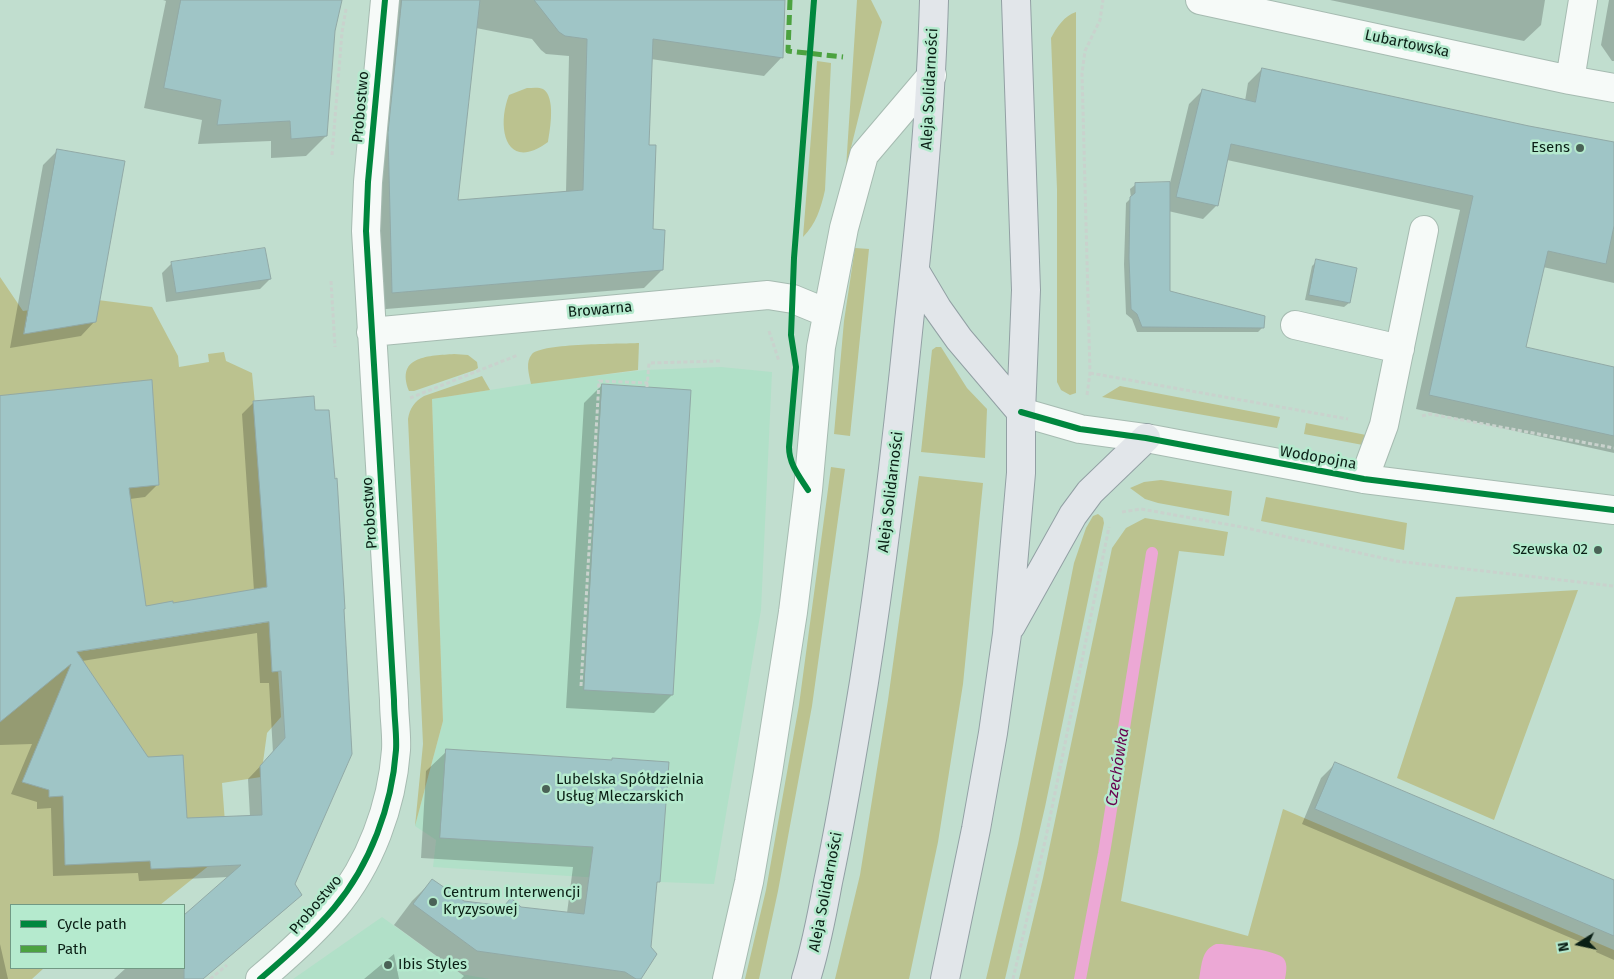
<!DOCTYPE html>
<html>
<head>
<meta charset="utf-8">
<style>
  body { margin:0 }
  #map { position:relative; width:1614px; height:979px; overflow:hidden; background:#c1decf; font-family:"Fira Sans",sans-serif }
  canvas { display:block }
  .legend { position:absolute; left:10px; top:904px; width:175px; height:65px; box-sizing:border-box; background:#b5eace; border:1px solid #719984; margin:0; padding:6px 9px; list-style:none; font-size:15px; color:#0a1f15 }
  .legend li { display:flex; align-items:center; gap:10px; height:25px }
  .legend b { width:25px; border:1px solid #719984 }
  .north { position:absolute; left:1554px; top:919px; width:50px; height:50px; -webkit-text-stroke:4px #b5eace; paint-order:stroke; rotate:260deg; font-size:14px; font-weight:700; line-height:20px; text-align:center; color:#0a1f15 }
  .north::after { content:''; display:block; margin:auto; width:18px; height:22px; background:#0a1f15; clip-path:polygon(50% 0,100% 100%,50% 72%,0 100%) }
</style>
</head>
<body>
<div id="map">
<canvas width="1614" height="979"></canvas>
<ul class="legend">
<li><b style="height:6px;background:#00873e"></b>Cycle path</li>
<li><b style="height:6px;background:#4ca240"></b>Path</li>
</ul>
<div class="north">N</div>
</div>
<script>
const ctx = document.querySelector('canvas').getContext('2d');
ctx.lineJoin = 'round';
function paint(path, color) {
  ctx.fillStyle = color;
  ctx.fill(path, 'evenodd');
}
function strokePath(path, color, width, dash) {
  ctx.strokeStyle = color;
  ctx.lineWidth = width;
  ctx.lineCap = dash ? 'butt' : 'round';
  ctx.setLineDash(dash || []);
  ctx.stroke(path);
}
function label(font, color, halo, rows, align = 'center') {
  ctx.font = font + ' "Fira Sans",sans-serif';
  ctx.lineWidth = 5;
  ctx.setLineDash([]);
  ctx.textBaseline = 'middle';
  ctx.strokeStyle = halo;
  ctx.fillStyle = color;
  for (const [text, x, y, turn = 0] of rows) {
    ctx.save();
    ctx.translate(x, y);
    ctx.rotate((+turn || 0) * Math.PI / 180);
    ctx.textAlign = isNaN(turn) ? turn : align;
    if (halo) ctx.strokeText(text, 0, 0);
    ctx.fillText(text, 0, 0);
    ctx.restore();
  }
}
const built = new Path2D(`
  M721,367L772,372L761,610L714,884L660,882L433,867L436,840L415,826L443,721L432,399L541,382L645,370Z
  M382,917L461,974L490,979H293Z`);
const green = new Path2D(`
  M857,0H871L882,22L846,168Z
  M1076,12V393L1070,395L1061,390L1057,382V189L1051,38C1057,27 1064,16 1076,12Z
  M817,61L831,63L825,190C821,208 816,224 803,237Z
  M527,88C532,88 539,87 543,89C556,97 550,130 548,142C506,173 496,128 509,95Z
  M855,248L869,249L850,436L834,434L844,321Z
  M0,277L23,311L98,300L152,307L178,356L179,367L209,362L208,354L224,352L226,361L252,373L273,590L281,717L267,733L261,777L222,783L228,862L211,864L160,905H11V968H44L32,979H0Z
  M639,343L638,370L531,384C529,374 525,362 532,354C542,343 621,344 639,343Z
  M936,347H941L967,388L987,409L985,458L921,452L932,350Z
  M454,354L468,355L477,362L478,368L475,370L414,391H409C395,355 430,356 454,354Z
  M482,376L490,390L432,399L443,721L415,826L423,744L408,419C410,408 414,402 424,396Z
  M1120,386L1280,417L1277,428L1102,397Z
  M1306,423L1366,435L1363,445L1304,434Z
  M831,467L845,469L812,706L778,891L759,979H745L766,890L799,705Z
  M919,476L983,483L963,684L938,842L909,979H835L860,875L888,700Z
  M1161,480L1232,491L1229,516L1158,503L1145,499L1130,488L1144,482Z
  M1266,497L1407,523L1404,550L1261,521Z
  M1098,514L1103,518L1104,523L1045,807L1005,979H986L1018,844L1074,563L1086,528L1093,516Z
  M1145,518L1228,532L1224,556L1179,551L1121,901L1248,936L1283,809L1614,950V979H1019L1043,878L1112,548L1126,528Z
  M1578,590L1494,820L1397,778L1456,597Z`);
const water = new Path2D(`
  M1216,944H1222C1234,946 1278,950 1284,959C1288,965 1286,973 1285,979H1199C1202,965 1201,950 1216,944Z`);
const shadow = new Path2D(`
  M163,0H340L334,31L326,136L306,156L271,158V141L198,144L202,120L144,108L166,1Z
  M386,0H783L782,57L764,76L651,59L648,146L652,230L662,270L644,288L374,310ZM476,28L532,39L541,50L546,54L569,56L566,192L457,201Z
  M1330,0H1545L1541,25L1524,41Z
  M1609,0H1614V61H1612L1601,45Z
  M1262,69L1529,127L1614,143V283L1543,267L1525,348L1614,368V453L1416,409L1460,210L1227,160L1217,205L1203,219L1168,211V292L1263,327L1258,332H1137L1132,319L1126,314L1124,264L1126,203L1131,198L1130,189L1135,185L1170,183L1189,104L1203,90L1245,101L1248,83Z
  M57,151L95,321L81,336L10,348L43,165Z
  M1317,261L1349,303L1344,307L1305,300L1312,266Z
  M172,263L270,279L260,289L166,302L162,273Z
  M602,385L672,695L654,713L566,708L584,403Z
  M0,397L157,485L145,497L130,499L145,607L172,605L254,591L242,414L254,402L312,397L294,884L300,895L288,907L203,979H114L126,968H184V917L229,877L139,881L138,873L53,876L51,808L37,809V802L11,794L32,744L0,745ZM257,633L260,683H269L273,753L248,779L250,816L185,820L82,661Z
  M447,751L611,761L613,759L659,881L655,884L639,979H461L464,976L394,925L412,901L432,881L463,902L567,913L573,867L421,858L426,771Z
  M1336,763L1614,882V960L1596,952L1597,949L1302,824L1321,778Z
  M0,944L8,979H0Z
  M394,954L399,979H364Z`);
const stream = new Path2D(`
  M1080,979L1104,853L1152,553`);
const building = new Path2D(`
  M181,0H342L335,31L327,136L291,139L290,121L217,125L221,100L164,88Z
  M402,0H480L458,200L583,190L587,39L565,36L559,32L534,0H785L783,58L653,39L649,145H656L653,229L665,230L663,270L392,293L388,133Z
  M1262,68L1529,126L1614,142V226L1606,264L1548,251L1526,347L1614,367V436L1429,395L1473,196L1231,144L1218,206L1176,197L1202,89L1255,102Z
  M57,149L125,161L96,322L24,334Z
  M1170,182V291L1265,316L1264,328L1142,327L1137,314L1131,309L1129,258L1130,197L1135,193V183Z
  M265,248L271,279L176,293L171,262Z
  M1316,259L1357,268L1350,303L1309,295Z
  M152,380L159,485L129,488L146,606L173,601V603L267,587L253,401L314,396L315,410H329L335,479L337,478L345,609H344L352,754L295,884L302,895L203,979H184V915L241,865L151,869L150,861L65,865L63,796L49,797V790L22,782L71,664L0,722V396ZM269,622L272,672L281,671L285,738L260,766L262,815L187,818L183,755L148,757L77,652Z
  M602,384L691,390L673,695L584,690Z
  M446,749L612,760V758L669,762L660,882H657L651,947L657,954L641,979H636L625,972L477,951L413,904L432,879L464,901L504,906L511,898L521,907L584,914L593,847L440,838Z
  M1335,762L1614,880V936L1315,809Z`);
const path = new Path2D(`
  M332,155L342,32L346,9
  M331,281L335,347
  M769,331L779,361
  M1090,373L1348,419
  M647,387L649,363L720,361
  M1087,395L1090,373L1082,73L1085,51L1100,20L1103,0
  M410,398L518,355
  M1422,416L1430,414L1614,448
  M1122,512L1141,509L1242,527L1396,561L1614,586
  M581,686L599,381L648,383
  M210,979L227,965
  M1013,979L1046,837L1109,527`);
const minor = new Path2D(`
  M1200,0L1570,80L1614,88
  M1570,80L1583,0
  M1295,325L1400,349
  M371,332L768,295L793,299L827,313
  M1021,412L1080,429L1146,438L1364,479L1614,510
  M1364,479L1384,425L1424,230
  M260,979C286,957 312,934 334,908C370,865 392,806 396,750C397,734 394,717 394,700L366,231L368,182L385,0
  M727,979L749,882L768,772L793,612L808,490L821,347L844,228L864,155L932,75`);
const major = new Path2D(`
  M915,271L937,308L959,339L1021,412
  M1011,626L1073,515L1090,492L1146,438
  M806,979C816,947 822,915 828,882C842,816 853,749 864,682C883,562 897,442 909,322C921,215 931,108 934,0
  M945,979L976,829L993,733L1007,634L1021,473V412L1026,290L1016,0`);
const quiet = new Path2D(`
  M790,0L788,51L843,57`);
const cycleway = new Path2D(`
  M1021,412L1080,429L1146,438L1364,479L1614,510
  M808,490C799,476 789,464 789,447L796,367L791,335L794,258L814,0
  M260,979C286,957 312,934 334,908C370,865 392,806 396,750C397,734 394,717 394,700L366,231L368,182L385,0`);
const markers = [
  [1580,148,5,"#4a6256"],
  [1598,550,5,"#4a6256"],
  [546,789,5,"#4a6256"],
  [433,902,5,"#4a6256"],
  [388,965,5,"#4a6256"]
];
const streetNames = [
  ["Lubartowska",1407,44,12],
  ["Aleja Solidarności",930,89,-87],
  ["Probostwo",361,107,-85],
  ["Browarna",600,310,-5],
  ["Wodopojna",1318,458,10],
  ["Aleja Solidarności",891,492,-83],
  ["Probostwo",370,513,-94],
  ["Aleja Solidarności",826,892,-79],
  ["Probostwo",316,905,-50]
];
const poiNames = [
  ["Esens",1570,148,"right"],
  ["Szewska 02",1588,550,"right"],
  ["Lubelska Spółdzielnia",556,780],
  ["Usług Mleczarskich",556,797],
  ["Centrum Interwencji",443,893],
  ["Kryzysowej",443,910],
  ["Ibis Styles",398,965]
];
const waterNames = [
  ["Czechówka",1118,767,-81]
];
paint(built, '#b1e0c8');
paint(green, '#bbc28f');
paint(water, '#eca8d5');
paint(shadow, '#0003');
strokePath(stream, '#eca8d5', 12);
paint(building, '#9fc5c6');
strokePath(building, '#91a9a6', 1);
strokePath(minor, '#a6bbb1', 30);
strokePath(major, '#92a0a4', 30);
strokePath(path, '#c9d2cd', 3, [4, 2.5]);
strokePath(minor, '#f6faf8', 28);
strokePath(major, '#e2e6ea', 28);
strokePath(quiet, '#4ca240', 5, [10, 5]);
strokePath(cycleway, '#00873e', 6);
for (const [x, y, r, color] of markers) {
  const dot = new Path2D();
  dot.arc(x, y, r, 0, 2 * Math.PI);
  ctx.fillStyle = color;
  ctx.fill(dot);
  strokePath(dot, '#b5eace', 2);
}
label('15px', '#0a1f15', '#b5eace', streetNames);
label('15px', '#0a1f15', '#b5eace', poiNames, 'left');
label('italic 16px', '#68024f', '#b5eace', waterNames);
</script>
</body>
</html>
